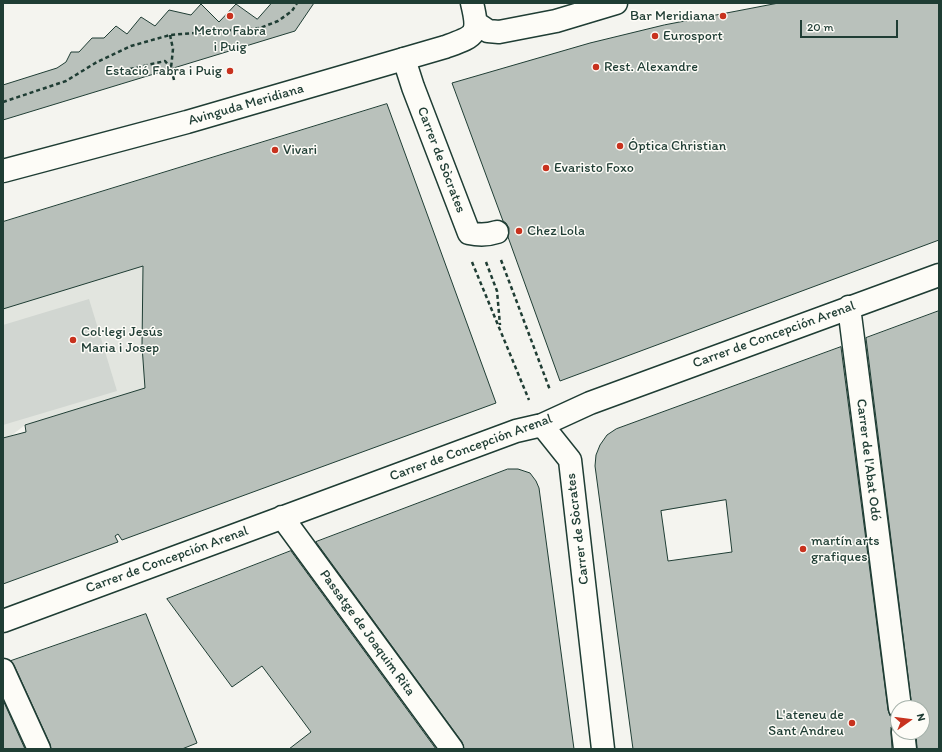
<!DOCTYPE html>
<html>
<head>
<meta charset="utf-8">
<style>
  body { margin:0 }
  #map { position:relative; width:942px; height:752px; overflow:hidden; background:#f4f4ef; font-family:Itim,sans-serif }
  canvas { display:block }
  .frame { position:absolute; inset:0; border:4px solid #1f3d34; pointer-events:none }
  .north { position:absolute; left:890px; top:700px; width:40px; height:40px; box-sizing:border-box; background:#fdfcf7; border:1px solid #a4b0a9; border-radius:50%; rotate:76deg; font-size:11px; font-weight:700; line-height:16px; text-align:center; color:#1f3d34 }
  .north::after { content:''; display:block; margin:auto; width:14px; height:18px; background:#c8321e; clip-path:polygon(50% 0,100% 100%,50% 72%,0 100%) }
  .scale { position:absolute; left:800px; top:20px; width:98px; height:18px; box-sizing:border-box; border:2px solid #1f3d34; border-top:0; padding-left:5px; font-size:12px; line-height:14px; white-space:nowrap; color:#1f3d34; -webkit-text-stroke:3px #fdfcf7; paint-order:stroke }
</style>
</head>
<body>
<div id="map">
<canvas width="942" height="752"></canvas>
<div class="frame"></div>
<div class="north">N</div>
<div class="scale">20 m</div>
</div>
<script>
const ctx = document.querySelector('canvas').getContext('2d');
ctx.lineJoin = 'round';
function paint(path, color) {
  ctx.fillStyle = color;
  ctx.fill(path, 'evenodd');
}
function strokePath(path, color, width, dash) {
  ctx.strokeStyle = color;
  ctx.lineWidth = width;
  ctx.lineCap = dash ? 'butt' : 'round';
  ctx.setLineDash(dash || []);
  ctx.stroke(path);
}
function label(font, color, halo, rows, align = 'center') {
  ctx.font = font + ' Itim,sans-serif';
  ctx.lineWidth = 3;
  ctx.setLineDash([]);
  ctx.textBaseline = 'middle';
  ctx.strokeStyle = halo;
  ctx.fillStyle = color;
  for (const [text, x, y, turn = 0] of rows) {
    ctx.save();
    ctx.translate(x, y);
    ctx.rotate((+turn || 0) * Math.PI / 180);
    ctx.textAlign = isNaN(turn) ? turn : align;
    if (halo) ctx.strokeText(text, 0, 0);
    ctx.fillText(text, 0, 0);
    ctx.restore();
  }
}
const built = new Path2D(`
  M180,168L143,292L145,388L25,425L12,435L3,438V222Z`);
const green = new Path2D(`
  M89,299L117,391L3,425V325Z`);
const building = new Path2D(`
  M272,3H314L295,31L3,120V85L57,68L66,62L71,52H79L92,38H104L116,26L127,34L141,17L155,26L169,10L191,15L201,4L219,22L236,4L257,19Z
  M779,3H939V240L560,381L508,237L509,228L506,223L503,221L452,83L590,43L664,25Z
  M387,104L496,403L122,540L118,534L115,536L118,542L3,584V438L26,432L25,425L145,388L142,346L143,266L3,309V222Z
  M939,311V749H917L916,732H922V708H912L866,338Z
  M841,347L888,710L890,716L898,720L891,727V733L892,749H633L595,466L596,455L600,445L607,435L616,429ZM726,500L732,552L668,561L661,511Z
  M508,469H518L530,473L536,481L539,488L574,749H464L462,742L316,542Z
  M291,551L436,749H289L311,732L262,666L232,687L167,599Z
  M146,614L197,743L182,749H51L50,744L14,665L11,661Z
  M3,700L25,749H3Z`);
const path = new Path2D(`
  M170,35L173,49L171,68L174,80
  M130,69L165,61L171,68
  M3,102L66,81L97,62L131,46L170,35L260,28L278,21L292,11L297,3
  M501,260L550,390
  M472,262L529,400
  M486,262L497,291L500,325`);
const pedestrian = new Path2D(`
  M404,59L413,87L469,233C478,235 488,235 497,232`);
const minor = new Path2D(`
  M476,23L488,31L499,32L556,21L616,3
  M3,171L187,122L445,47C475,36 480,36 472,3
  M849,307L900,708
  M542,425L570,460L603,749
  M282,517L452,749
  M3,621L516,431L542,425L590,403L939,275
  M3,670L39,749
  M903,732L905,749`);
const markers = [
  [230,16,4,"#c8321e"],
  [723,16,4,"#c8321e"],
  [655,36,4,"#c8321e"],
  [596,67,4,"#c8321e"],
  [230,71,4,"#c8321e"],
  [620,146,4,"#c8321e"],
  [275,150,4,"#c8321e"],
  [546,168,4,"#c8321e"],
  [519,231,4,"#c8321e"],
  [73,340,4,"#c8321e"],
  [803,549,4,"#c8321e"],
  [852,723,4,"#c8321e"]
];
const poiNames = [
  ["Bar Meridiana",715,16,"right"],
  ["Metro Fabra",230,31,"center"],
  ["i Puig",230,47,"center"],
  ["Eurosport",663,36],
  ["Rest. Alexandre",604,67],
  ["Estació Fabra i Puig",222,71,"right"],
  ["Óptica Christian",628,146],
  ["Vivari",283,150],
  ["Evaristo Foxo",554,168],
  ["Chez Lola",527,231],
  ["Col·legi Jesús",81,332],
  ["Maria i Josep",81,348],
  ["martín arts",811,541],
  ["grafiques",811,557],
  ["L'ateneu de",844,715,"right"],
  ["Sant Andreu",844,731,"right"]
];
const streetNames = [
  ["Avinguda Meridiana",246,105,-16],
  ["Carrer de Sòcrates",441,160,69],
  ["Carrer de Concepción Arenal",774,335,-20],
  ["Carrer de Concepción Arenal",471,448,-20],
  ["Carrer de l'Abat Odó",868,460,83],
  ["Carrer de Sòcrates",578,529,-97],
  ["Carrer de Concepción Arenal",167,560,-20],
  ["Passatge de Joaquim Rita",367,633,54]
];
paint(built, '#e2e5df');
paint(green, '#d1d6d1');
paint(building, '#b9c1bb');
strokePath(building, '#1f3d34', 1);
strokePath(pedestrian, '#1f3d34', 25);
strokePath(minor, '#1f3d34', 25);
strokePath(path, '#1f3d34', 2.5, [4, 3]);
strokePath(pedestrian, '#fdfcf7', 22);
strokePath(minor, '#fdfcf7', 22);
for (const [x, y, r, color] of markers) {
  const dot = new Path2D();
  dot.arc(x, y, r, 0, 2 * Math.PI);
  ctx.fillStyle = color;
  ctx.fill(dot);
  strokePath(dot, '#fdfcf7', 1.5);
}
label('14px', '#1f3d34', '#fdfcf7', poiNames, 'left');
label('14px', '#1f3d34', '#fdfcf7', streetNames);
</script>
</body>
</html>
